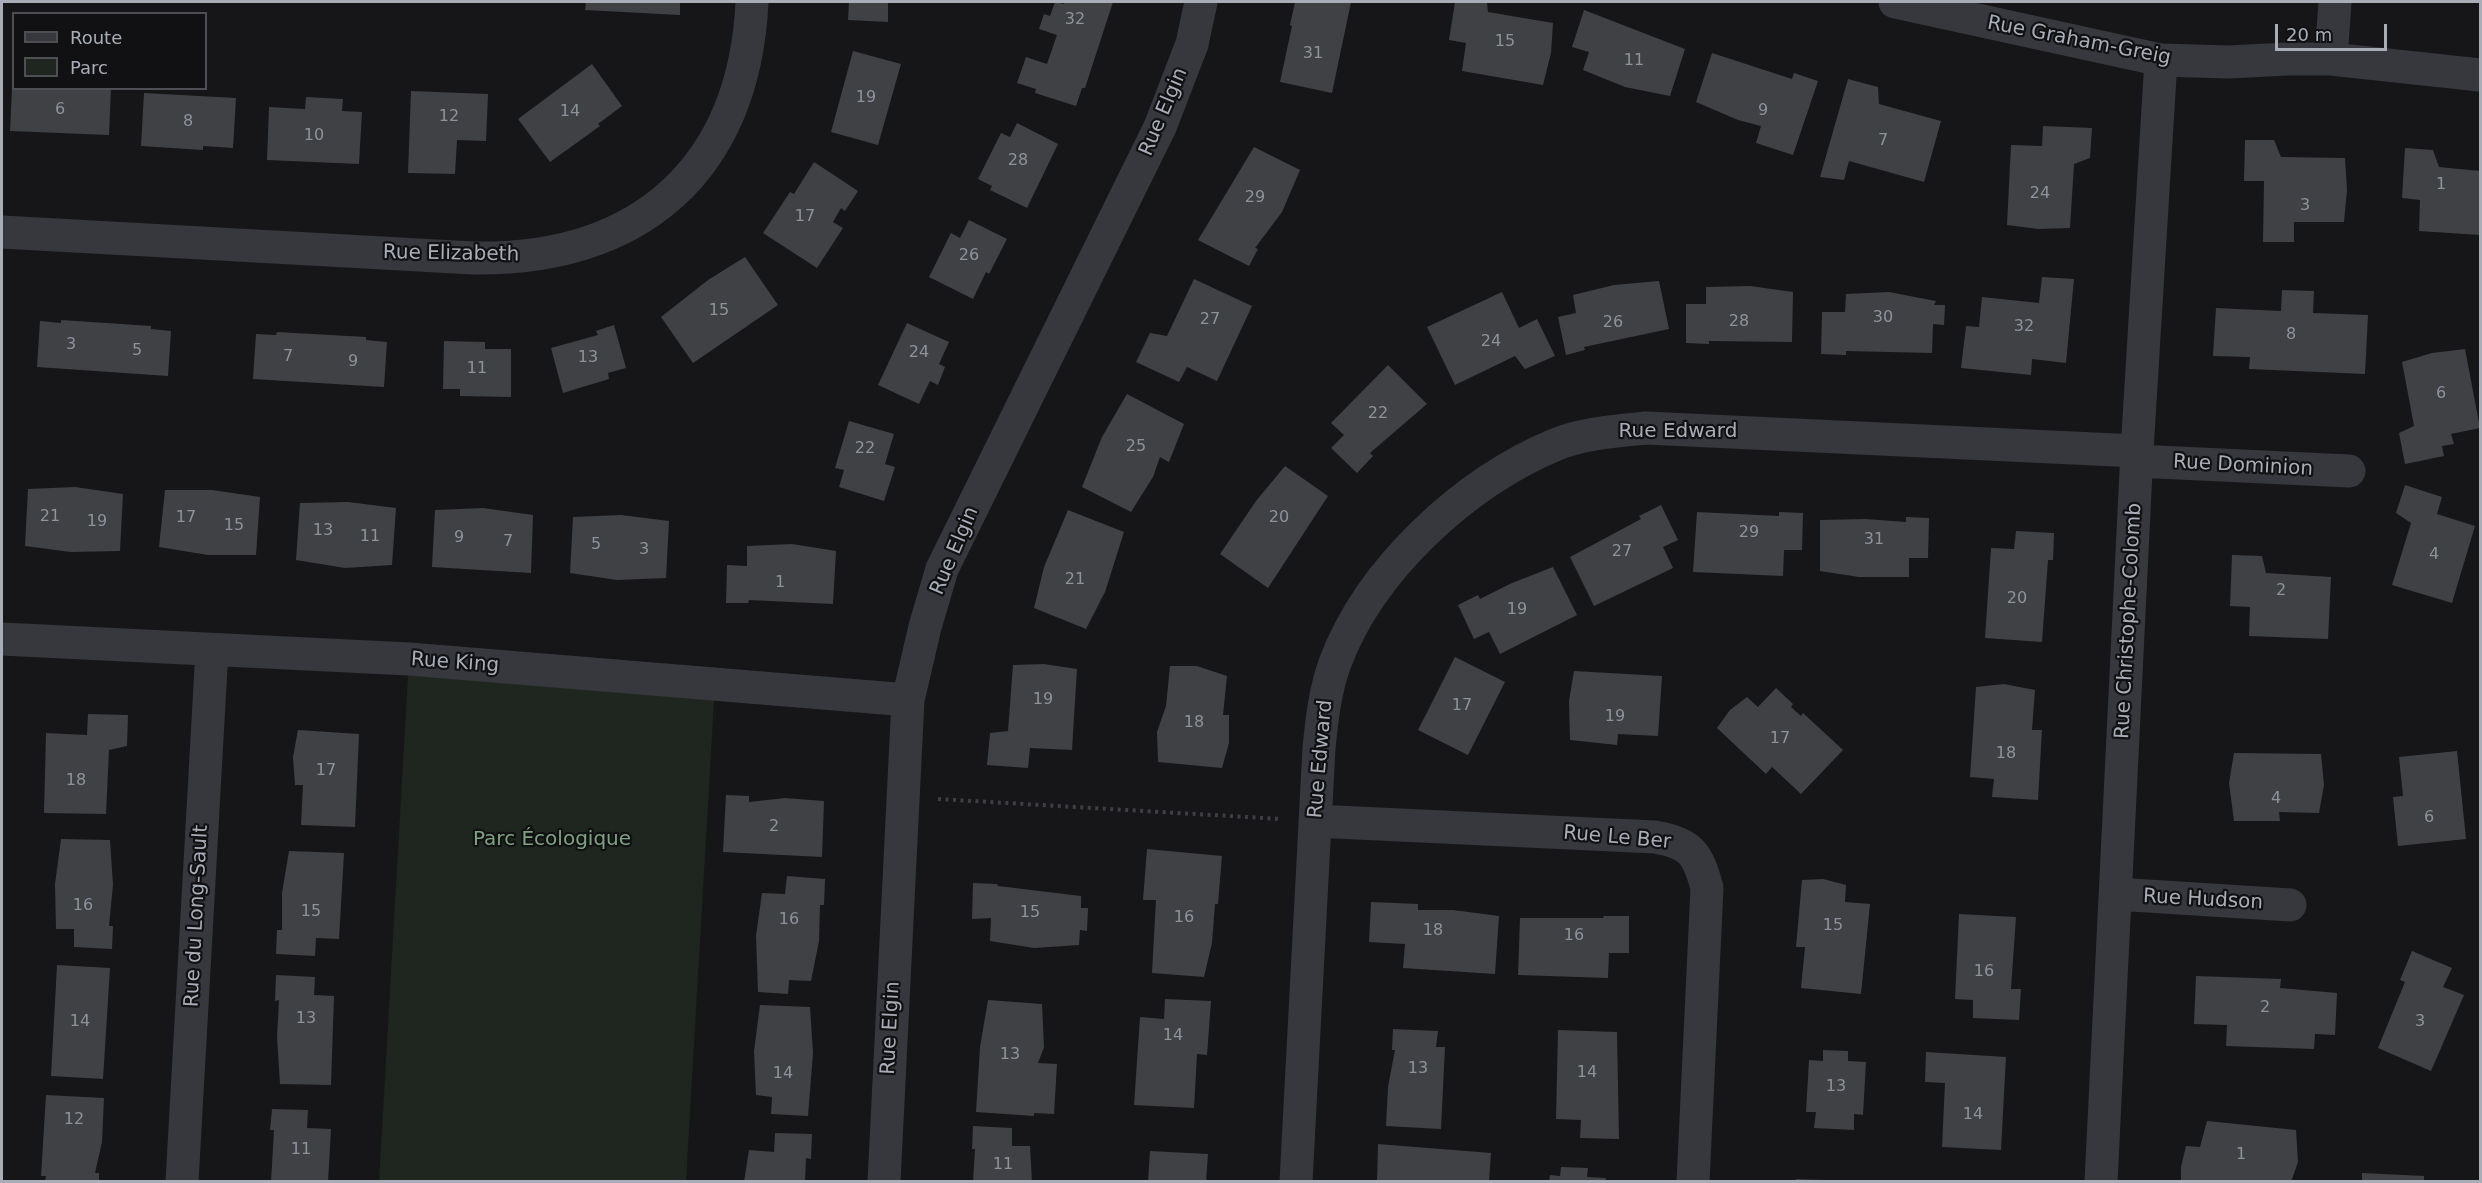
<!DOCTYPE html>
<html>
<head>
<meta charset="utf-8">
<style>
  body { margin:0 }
  #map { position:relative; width:2482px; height:1183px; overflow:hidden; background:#161618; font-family:"DejaVu Sans",sans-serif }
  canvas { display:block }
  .frame { position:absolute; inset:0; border:3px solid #a8adb8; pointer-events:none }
  .legend { position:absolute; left:12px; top:12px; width:195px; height:78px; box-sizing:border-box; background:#111113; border:2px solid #4d4f55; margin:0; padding:8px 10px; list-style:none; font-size:18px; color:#a8adb8 }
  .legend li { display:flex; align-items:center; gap:12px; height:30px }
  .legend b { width:30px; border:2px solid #4d4f55 }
  .scale { position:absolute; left:2275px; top:24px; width:112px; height:27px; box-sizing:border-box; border:3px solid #a8adb8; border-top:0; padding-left:8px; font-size:18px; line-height:21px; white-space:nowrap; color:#a8adb8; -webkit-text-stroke:4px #111113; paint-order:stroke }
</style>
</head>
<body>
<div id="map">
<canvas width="2482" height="1183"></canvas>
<div class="frame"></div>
<ul class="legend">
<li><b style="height:8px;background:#37383d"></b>Route</li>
<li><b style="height:16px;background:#1e261f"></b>Parc</li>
</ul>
<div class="scale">20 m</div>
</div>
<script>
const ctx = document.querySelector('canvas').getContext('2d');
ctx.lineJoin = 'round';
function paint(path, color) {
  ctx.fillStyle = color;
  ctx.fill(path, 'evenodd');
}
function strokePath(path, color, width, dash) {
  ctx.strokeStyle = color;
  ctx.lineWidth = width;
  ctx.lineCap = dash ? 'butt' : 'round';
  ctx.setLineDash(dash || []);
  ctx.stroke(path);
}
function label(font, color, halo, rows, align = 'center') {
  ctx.font = font + ' "DejaVu Sans",sans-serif';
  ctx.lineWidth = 4.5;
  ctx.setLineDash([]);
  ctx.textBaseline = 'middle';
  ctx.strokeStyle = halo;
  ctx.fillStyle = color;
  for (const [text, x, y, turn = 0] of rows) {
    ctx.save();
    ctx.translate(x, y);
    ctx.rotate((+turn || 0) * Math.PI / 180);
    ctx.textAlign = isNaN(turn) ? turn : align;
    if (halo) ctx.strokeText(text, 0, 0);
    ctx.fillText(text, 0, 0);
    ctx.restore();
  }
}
const green = new Path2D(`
  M409,659L715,684L686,1181L379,1182Z`);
const building = new Path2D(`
  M586,2H680V15L585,10Z
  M849,2H888V22L848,20Z
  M1055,2L1064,4V2H1113L1085,88H1082L1076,106L1035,93L1036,89L1017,83L1026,57L1047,64L1057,35L1039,29L1044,14L1050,16Z
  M1295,2H1351L1332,93L1280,82L1292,26L1290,25Z
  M1455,2H1487L1488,12L1553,23L1551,53L1543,85L1462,71L1466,43L1449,40Z
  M1584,10L1685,49L1670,96L1625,87L1583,70L1589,52L1572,47Z
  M853,51L901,64L878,145L831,132Z
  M1712,53L1792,79L1794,73L1818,81L1793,155L1756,143L1761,126L1738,120L1696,102Z
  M592,64L622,106L598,124L600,126L550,162L518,119Z
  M1848,79L1878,87L1879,104L1941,121L1924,182L1849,161L1844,180L1820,177Z
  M12,88H111L109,135L10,131Z
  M411,91L488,94L486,141L457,140L455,174L408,173Z
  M144,93L236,98L233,148L203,146V150L141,146Z
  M306,97L343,99L342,111L362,112L359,164L267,160L269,107L305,109Z
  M1017,123L1058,144L1027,208L990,190L992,186L978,179L1001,133L1010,137Z
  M2043,126L2092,128L2090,158L2074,164L2070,228L2038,229L2007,225L2011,145L2042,146Z
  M2245,140H2274L2281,157L2345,158L2347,190L2344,222H2294V242H2263L2264,181H2244Z
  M1254,147L1300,170L1282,212L1255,248L1258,249L1249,266L1198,240Z
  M2405,148L2433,150L2439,167L2480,171V235L2419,231L2420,200L2402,198Z
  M814,162L858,191L845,211L841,208L833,222L843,228L817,268L763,233L790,192L794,194Z
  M969,220L1007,239L989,274L986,272L973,299L929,277L951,233L960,238Z
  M745,257L778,305L693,363L661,317L708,280Z
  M2042,277L2074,279L2066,363L2032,359L2031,375L1961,368L1966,326L1979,327L1982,297L2039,303Z
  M1194,279L1252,306L1217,381L1187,367L1179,382L1136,362L1150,333L1167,336Z
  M1659,281L1669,329L1584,347L1585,350L1566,355L1558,317L1576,313L1573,295L1614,285Z
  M1750,286L1793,292L1792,342L1709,341V344L1686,343V304H1706V287Z
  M2282,290L2314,291L2313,313L2368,315L2365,374L2249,369L2250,357L2213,356L2216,308L2281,311Z
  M1502,292L1519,328L1537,319L1555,356L1525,369L1515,356L1455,385L1427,327Z
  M1889,292L1936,301L1934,305H1945L1944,325L1933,324L1932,353L1846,351V355L1821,354L1822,312H1845L1846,294Z
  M61,320L151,326V329L171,331L168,376L37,367L40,321L61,323Z
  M907,323L949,342L939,364L945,367L938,385L930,381L919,404L878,385Z
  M614,325L626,368L608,373L609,379L563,393L551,348L598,335L596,331Z
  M277,332L366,337V340L387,342L384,387L253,379L256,334L276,335Z
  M444,341L485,342V349H511V397L460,396V389H443Z
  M2465,349L2480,428L2451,434L2454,444L2442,446L2444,456L2405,464L2399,433L2414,426L2402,362L2432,353Z
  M1388,365L1427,404L1370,453L1373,456L1357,473L1331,448L1344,435L1331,423Z
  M1127,394L1184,424L1169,462L1160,457L1153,477L1131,512L1082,487L1102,437Z
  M849,421L894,434L885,464L895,467L884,501L839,487L844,470L835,468Z
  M1285,466L1328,496L1268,588L1220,554L1256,501Z
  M2405,485L2442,497L2437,514L2475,526L2452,603L2392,585L2411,523L2396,513Z
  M75,487L123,494L120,551L71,552L25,546L28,489Z
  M165,490H212L260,497L256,555H208L159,547Z
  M348,502L396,508L392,565L345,568L296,560L300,503Z
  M1661,505L1678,540L1663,547L1673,568L1594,606L1570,557L1641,519L1639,516Z
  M483,508L533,515L531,573L432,567L435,510Z
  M1068,510L1124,532L1105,592L1086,629L1034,608L1044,567Z
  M1697,512L1779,516V512L1803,513L1802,550H1784L1783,576L1693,572Z
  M621,515L669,521L666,578L617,580L570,573L573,517Z
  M1906,517L1929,518L1928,558H1909V577H1859L1820,571V520L1865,519L1906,522Z
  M2016,531L2054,533L2053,560H2048L2042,642L1985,638L1991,548L2014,549Z
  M792,544L836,551L833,604L749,600L748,603H726L727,565L747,566V546Z
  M2232,555L2262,556L2266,573L2331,577L2328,639L2249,636L2250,607L2230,606Z
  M1553,567L1577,615L1500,654L1489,632L1474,639L1458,605L1478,595L1480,599L1512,583Z
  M1455,657L1505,682L1468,755L1418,730Z
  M1044,664L1077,669L1072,750L1030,748L1028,768L987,765L990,733L1008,731L1013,665Z
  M1170,666H1197L1227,676L1223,715H1229V743L1222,768L1158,762L1157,732L1166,706Z
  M1574,671L1662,676L1658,736L1618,734L1617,745L1570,740L1569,701Z
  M2004,684L2035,690L2032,730H2042L2038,800L1992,797L1994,779L1970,777L1976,687Z
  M1776,688L1793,704L1791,707L1801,716L1803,713L1843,750L1801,794L1772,767L1766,774L1717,728L1730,710L1747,697L1758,707Z
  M88,714L128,715L127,746L109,750L106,814L44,813L46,733L87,735Z
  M298,730L359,734L355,827L301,825L303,785H295L293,757Z
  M2457,751L2466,839L2398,846L2393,797L2403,796L2399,757Z
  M2234,753L2321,754L2324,785L2319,813L2279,812L2280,821H2234L2229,783Z
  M726,795L749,796V802L785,798L824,801L822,857L723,852Z
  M61,839L110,840L113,885L109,926H113L112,949L74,947V929H56L55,884Z
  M1147,849L1222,856L1218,904H1215L1212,943L1204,977L1152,973L1156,900H1143Z
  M289,851L344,853L339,939L316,938L315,956L276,954L277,930H282V893Z
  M787,876L825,879L824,905H820L819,941L811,981L789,980L788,994L758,992L756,936L762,893L785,894Z
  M1823,879L1846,885L1845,902L1870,904L1861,994L1801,988L1805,947H1796L1802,880Z
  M973,883L997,884L998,886L1081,896V908H1088L1087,931L1080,930L1079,945L1034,948L990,941L991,918L972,919Z
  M1371,902L1418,904V910H1453L1499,916L1495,974L1403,968L1405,944L1369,942Z
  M1959,914L2016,917L2011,989H2021L2019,1020L1973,1018V1000L1955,999Z
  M1604,916H1629V953H1609L1608,978L1518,975L1520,918H1603Z
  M2412,951L2452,968L2443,987L2464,995L2431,1071L2378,1048L2405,982L2400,980Z
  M57,965L110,968L103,1079L51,1076Z
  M276,975L315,977L314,995L334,996L331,1085L280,1084L277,1037L279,1000L275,1001Z
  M2196,976L2281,979L2280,988L2337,993L2335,1035L2315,1034L2314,1049L2226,1046L2227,1025L2194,1024Z
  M1165,999L1211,1001L1207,1055L1197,1054L1194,1108L1134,1105L1140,1017L1164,1019Z
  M988,1000L1042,1004L1044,1047L1038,1063L1057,1064L1054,1114L1034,1113V1116L976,1112L980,1047Z
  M760,1005L810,1007L813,1053L808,1116L771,1114L772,1097L756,1095L754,1051Z
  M1393,1029L1438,1031L1436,1047H1445L1441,1129L1386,1126L1388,1087L1395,1050H1392Z
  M1558,1030L1617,1032L1619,1139L1580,1138L1581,1120L1556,1119Z
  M1823,1050L1848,1051V1061L1866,1062L1863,1115L1854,1114V1130L1814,1128L1816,1112H1806L1809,1060L1823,1061Z
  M1926,1052L2006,1057L2001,1150L1942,1147L1945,1083L1925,1082Z
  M46,1095L104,1098L102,1142L95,1173H99V1182H45L46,1176H41Z
  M272,1109L308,1110L307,1128L331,1129L328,1182H271L274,1130H270Z
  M2207,1121L2296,1130L2298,1162L2291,1182H2181V1167L2186,1146L2200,1147Z
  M973,1126L1012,1128V1146H1030L1032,1182H973L975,1149H972Z
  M775,1133L812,1134L811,1159L806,1158L805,1182H744L749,1150L774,1152Z
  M1378,1144L1491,1153L1489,1182H1377Z
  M1150,1151L1208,1154L1206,1182H1148Z
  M1561,1167L1588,1168L1587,1177L1606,1178L1605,1182H1549L1550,1175L1560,1176Z
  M2362,1173L2424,1176V1182H2362Z
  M1796,1179L1823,1180V1182H1795Z`);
const path = new Path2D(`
  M938,799L1281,819`);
const minor = new Path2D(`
  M1895,2L2161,60L2228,62L2287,59H2331L2480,75
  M2331,59L2335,2
  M2,232L473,258C639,261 744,170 752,2
  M2136,461L2349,471
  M2,639L409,659L908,700
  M1315,821L1655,837C1691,843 1698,854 1707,888L1693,1182
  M2116,894L2290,905
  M182,1182L212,650
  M884,1182L908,700L925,627L942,569L1160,127L1192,44L1201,2
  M1296,1182L1319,748C1322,718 1325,691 1335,663C1370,569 1465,482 1557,444C1584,433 1617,431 1646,428L2137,451
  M2101,1182L2137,451L2161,60`);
const numberNames = [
  ["32",1075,20],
  ["15",1505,42],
  ["31",1313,54],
  ["11",1634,61],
  ["19",866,98],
  ["6",60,110],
  ["9",1763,111],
  ["14",570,112],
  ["12",449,117],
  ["8",188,122],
  ["10",314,136],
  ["7",1883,141],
  ["28",1018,161],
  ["1",2441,185],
  ["24",2040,194],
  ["29",1255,198],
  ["3",2305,206],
  ["17",805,217],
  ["26",969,256],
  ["15",719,311],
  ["30",1883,318],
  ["27",1210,320],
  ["28",1739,322],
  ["26",1613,323],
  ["32",2024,327],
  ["8",2291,335],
  ["24",1491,342],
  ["3",71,345],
  ["5",137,351],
  ["24",919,353],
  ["7",288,357],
  ["13",588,358],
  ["9",353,362],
  ["11",477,369],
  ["6",2441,394],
  ["22",1378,414],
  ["25",1136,447],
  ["22",865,449],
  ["21",50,517],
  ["17",186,518],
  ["20",1279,518],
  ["19",97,522],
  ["15",234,526],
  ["13",323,531],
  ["29",1749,533],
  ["11",370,537],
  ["9",459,538],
  ["31",1874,540],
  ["7",508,542],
  ["5",596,545],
  ["3",644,550],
  ["27",1622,552],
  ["4",2434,555],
  ["21",1075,580],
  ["1",780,583],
  ["2",2281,591],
  ["20",2017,599],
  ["19",1517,610],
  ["19",1043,700],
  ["17",1462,706],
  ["19",1615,717],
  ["18",1194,723],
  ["17",1780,739],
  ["18",2006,754],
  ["17",326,771],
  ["18",76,781],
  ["4",2276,799],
  ["6",2429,818],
  ["2",774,827],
  ["16",83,906],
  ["15",311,912],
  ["15",1030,913],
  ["16",1184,918],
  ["16",789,920],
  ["15",1833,926],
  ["18",1433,931],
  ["16",1574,936],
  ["16",1984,972],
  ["2",2265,1008],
  ["13",306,1019],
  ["14",80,1022],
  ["3",2420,1022],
  ["14",1173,1036],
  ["13",1010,1055],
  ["13",1418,1069],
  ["14",1587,1073],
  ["14",783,1074],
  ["13",1836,1087],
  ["14",1973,1115],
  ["12",74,1120],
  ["11",301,1150],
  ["1",2241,1155],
  ["11",1003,1165]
];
const streetNames = [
  ["Rue Graham-Greig",2079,41,11],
  ["Rue Elgin",1164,112,-67],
  ["Rue Elizabeth",451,254,1],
  ["Rue Edward",1678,432],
  ["Rue Dominion",2243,466,3],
  ["Rue Elgin",955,551,-67],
  ["Rue Christophe-Colomb",2129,621,-87],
  ["Rue King",455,663,4],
  ["Rue Edward",1321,759,-85],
  ["Rue Le Ber",1617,838,5],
  ["Rue Hudson",2203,900,3],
  ["Rue du Long-Sault",197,916,-87],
  ["Rue Elgin",891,1028,-87]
];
const parkNames = [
  ["Parc Écologique",552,840]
];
paint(green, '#1e261f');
paint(building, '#404145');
strokePath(path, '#3d3f44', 4, [3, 4.5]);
strokePath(minor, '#37383d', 33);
label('16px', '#8e929b', null, numberNames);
label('20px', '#a8adb8', '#111113', streetNames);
label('20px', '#7fa381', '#111113', parkNames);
</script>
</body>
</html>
